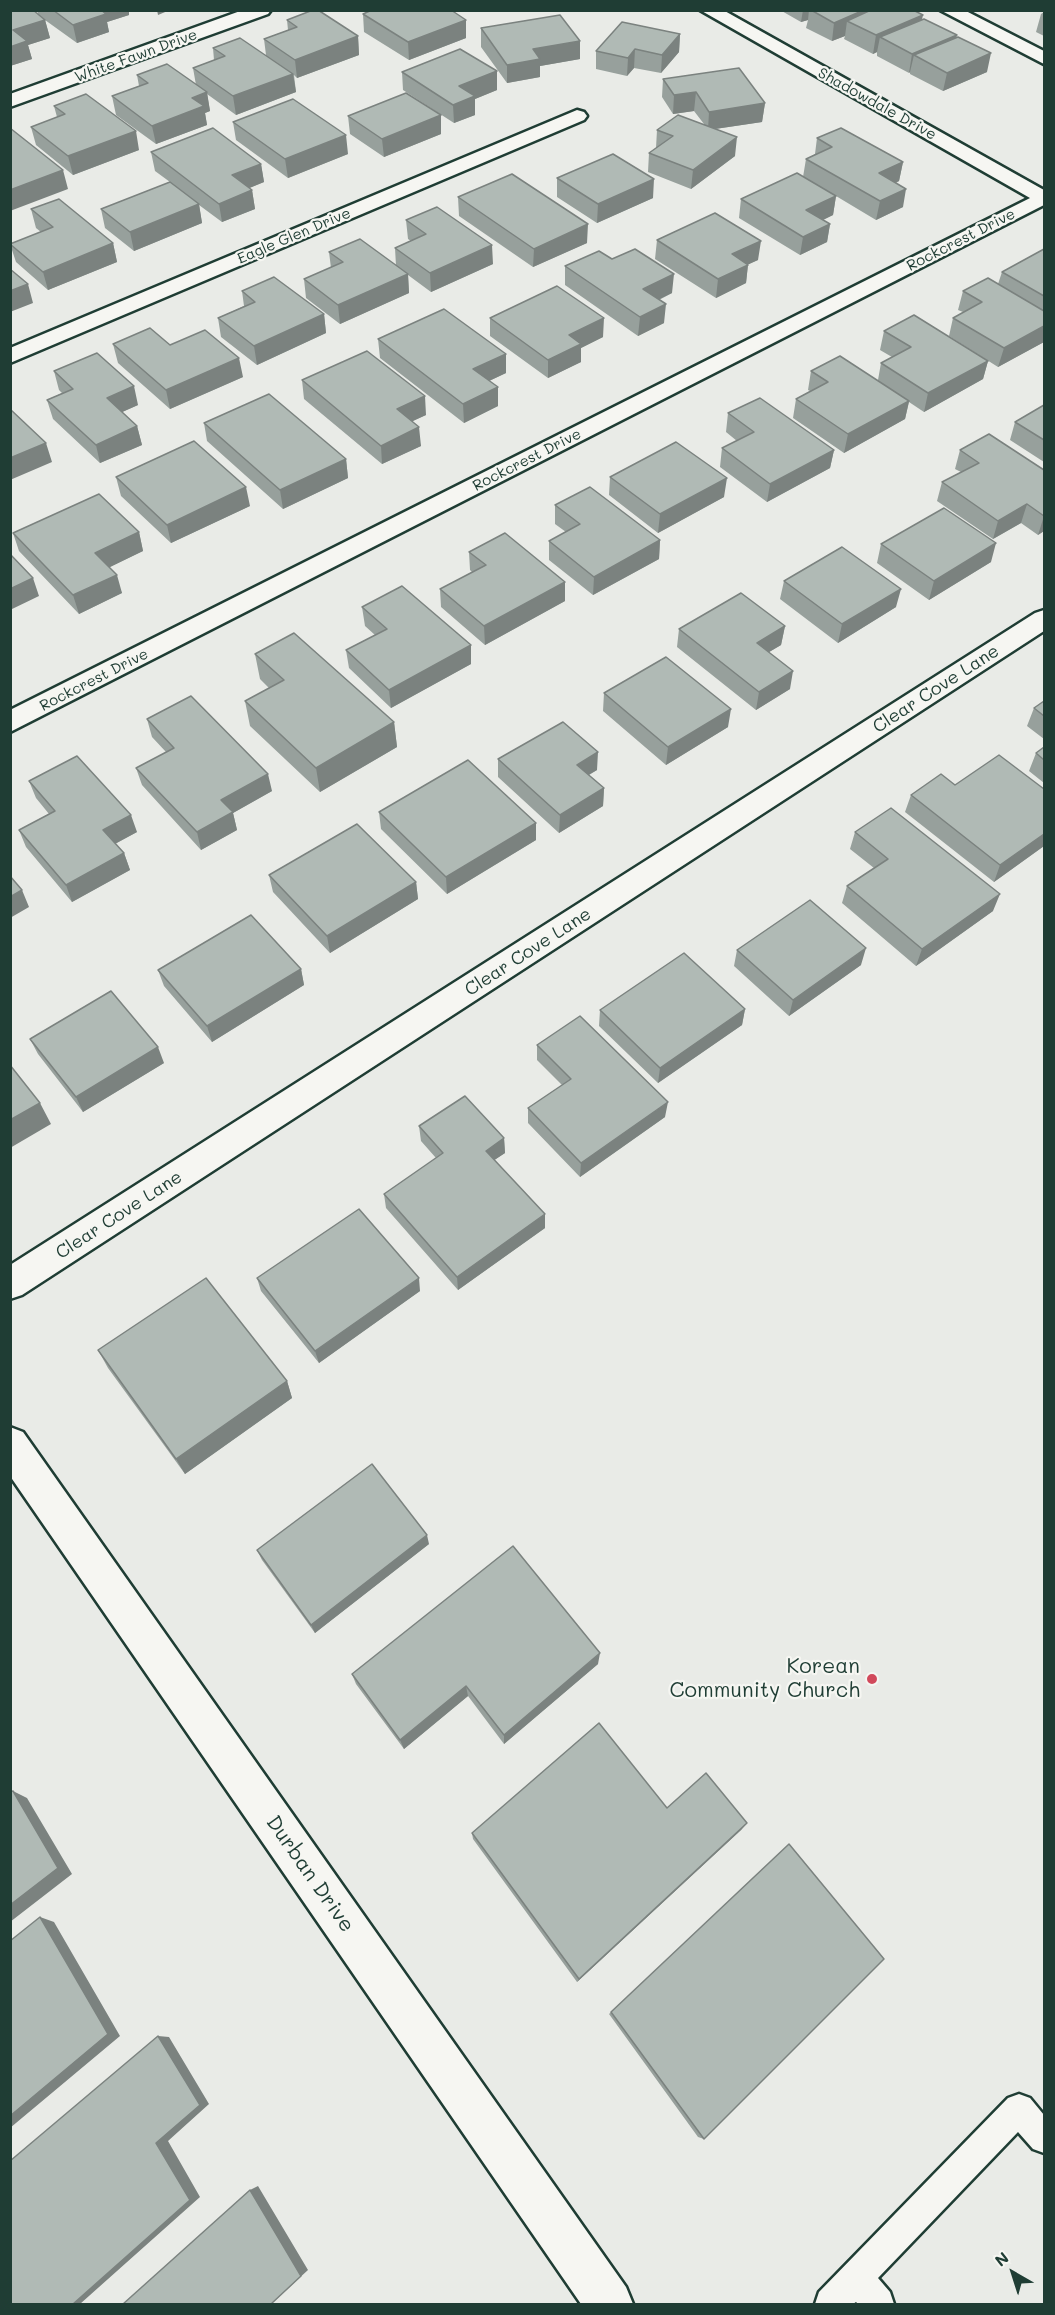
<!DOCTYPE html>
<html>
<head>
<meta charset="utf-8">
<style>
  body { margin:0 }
  #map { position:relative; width:1055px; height:2315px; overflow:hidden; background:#e9ebe7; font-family:Mali,sans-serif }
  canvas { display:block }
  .frame { position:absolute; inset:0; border:12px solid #1f3d34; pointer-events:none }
  .north { position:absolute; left:983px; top:2243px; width:60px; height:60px; -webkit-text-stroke:4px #f6f6f2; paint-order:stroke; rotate:321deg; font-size:16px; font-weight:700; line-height:24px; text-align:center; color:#1f3d34 }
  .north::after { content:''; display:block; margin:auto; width:21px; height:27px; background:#1f3d34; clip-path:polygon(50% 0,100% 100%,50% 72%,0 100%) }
</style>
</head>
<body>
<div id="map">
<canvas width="1055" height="2315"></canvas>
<div class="frame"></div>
<div class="north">N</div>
</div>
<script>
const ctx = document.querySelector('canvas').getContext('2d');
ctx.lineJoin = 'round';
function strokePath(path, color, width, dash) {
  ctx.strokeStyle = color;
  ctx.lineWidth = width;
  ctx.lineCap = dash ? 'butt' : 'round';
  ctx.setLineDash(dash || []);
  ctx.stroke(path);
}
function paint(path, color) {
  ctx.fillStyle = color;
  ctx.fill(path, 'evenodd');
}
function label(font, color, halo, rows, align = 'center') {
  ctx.font = font + ' Mali,sans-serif';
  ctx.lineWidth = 4.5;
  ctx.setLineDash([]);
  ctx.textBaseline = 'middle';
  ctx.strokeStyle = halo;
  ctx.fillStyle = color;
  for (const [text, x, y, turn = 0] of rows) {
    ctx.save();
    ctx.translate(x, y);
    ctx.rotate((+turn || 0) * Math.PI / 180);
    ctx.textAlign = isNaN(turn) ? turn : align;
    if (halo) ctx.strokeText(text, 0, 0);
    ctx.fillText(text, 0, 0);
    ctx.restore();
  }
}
const lane = new Path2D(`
  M1019,2094L1030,2098L1044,2115V2153L1033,2149L1018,2132L878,2278L890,2292L894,2304H858L856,2302L853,2304H815L819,2292L1008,2098Z`);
const street = new Path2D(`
  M243,10H271L268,14L10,107V94Z
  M940,10H964L1044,51V64Z
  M577,110L584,112L587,116L584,120L10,363V348Z
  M1044,191V205L10,732V710Z
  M1044,610V631L22,1295L10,1299V1265L1035,613Z`);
const secondary = new Path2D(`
  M700,10H723L1044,190V204L1037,202Z
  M10,1427L23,1432L626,2287L633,2304H581L10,1476Z`);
const wall = new Path2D(`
  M10,10L38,14L37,10H129V15L107,22L109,32L77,43L45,20L50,38L28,45L32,59L10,66Z
  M780,10H913L922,20L956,37L987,72L943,91L910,74V72L909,73L877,56V52L873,54L844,39L845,36L832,41L806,28L808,20L801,22Z
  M1044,12V36L1036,32L1041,14Z
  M363,14L466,38L409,60L364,32Z
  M287,20L358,36L359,55L297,78L294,75L296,92L236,115L207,94L210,111L205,113L207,125L156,144L116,115L112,96L139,86L137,75L196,85L193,68L214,60L213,48L266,55L264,39L288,30Z
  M481,28L580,59L540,66V77L507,83L481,47Z
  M680,34L679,52L661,73L634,68L627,76L596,69V51Z
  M497,71V90L475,99V115L454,123L403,90L402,72Z
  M663,79L765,103L762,122L715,129L735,156L691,189L648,172L649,153L656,148L657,130L704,124L694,111L673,114L662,97Z
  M54,106L139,150L73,175L36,145L31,127L57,117Z
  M348,116L441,134L384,157L350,134Z
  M233,122L348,154L288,178L236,140Z
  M817,138L903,162L899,181L896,183L903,207L876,220L836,196L833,215L823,220L830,224L827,242L800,255L739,218L741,199L803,177L806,159L815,154Z
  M151,152L261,164L264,182L249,188L252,190L255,209L222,222L199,205L202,223L134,251L105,228L101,209L170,182L155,171Z
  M557,178L653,198L597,223L557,197Z
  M458,197L587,243L533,267L459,216Z
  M31,209L113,243L117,262L48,290L16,262L10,244L41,232L36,228Z
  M406,220L493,264L431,292L408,275L409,293L340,324L306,298L304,279L331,268L329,252L396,266L395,248L411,241L408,239Z
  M657,240L758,260L748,264L746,283L716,298L655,259Z
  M1044,249V342L998,367L949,336L953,318L963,312L958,310L963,291L998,284L1002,272Z
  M612,259L672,293L659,300L664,323L638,336L565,285V266Z
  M242,291L324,314L326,333L257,365L221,337L218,318L244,306Z
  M490,318L603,337L581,348V362L548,378L490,336Z
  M884,331L988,361L983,379L924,412L909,402L905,419L844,453L793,418L796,399L810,391L808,390L811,371L878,380L881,363L892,357L880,350Z
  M378,339L506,354V373L489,381L498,387V406L464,423L380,358Z
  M113,344L170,345L243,377L170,409L118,363Z
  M54,371L138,405L122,412L137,426L142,445L100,463L53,419L47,400L62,393L59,390Z
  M302,380L426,415L412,421L421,446L382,464L304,399Z
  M1044,405V462L1010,440L1015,422Z
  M728,413L834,450L830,468L767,502L720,467L722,448L737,441L726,432Z
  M204,423L346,459L348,478L283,509L207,441Z
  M960,450L1044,470V531L1038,535L1021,523L993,539L937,501L942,482L961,472L955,469Z
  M116,477L250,506L171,543L121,496Z
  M610,477L724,497L658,533L609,495Z
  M555,505L660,540L659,559L593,595L549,560V541L566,532L555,524Z
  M139,532L143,551L109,567L122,593L79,614L19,551L13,533Z
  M881,544L991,562L929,600L877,563Z
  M469,552L565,601L485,645L441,607L440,589L472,572L470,570Z
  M784,581L896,607L838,643L780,599Z
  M362,607L471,664L391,708L349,668L346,650L375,635L365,626Z
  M785,626L781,645L769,652L790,689L756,710L677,647L679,629Z
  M255,654L394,722L397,747L320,792L250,726L245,701L269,688L260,679Z
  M604,693L728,727L666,765L603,711Z
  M1044,701V739L1027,726L1034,708Z
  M147,719L272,791L233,813L237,830L201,850L142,785L136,768L166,752L152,737Z
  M1044,747V783L1029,771L1036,753Z
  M498,759L597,770L589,775L604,788L603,806L559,833L498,777Z
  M29,781L137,832L115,844L124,853L130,870L72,902L26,847L19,830L49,814L36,798Z
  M955,785L1044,789V846L994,882L905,812L911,795Z
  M379,812L536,840L447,894L381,829Z
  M855,832L993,911L916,966L842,903L847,886L874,868L850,849Z
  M269,875L416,882L418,899L330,953L273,892Z
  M737,950L861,965L789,1016L734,966Z
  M301,969L304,985L212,1042L164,986L158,970Z
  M745,1009L742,1025L658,1083L599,1026L600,1010Z
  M30,1039L164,1063L83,1112L38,1054Z
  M537,1045L665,1117L580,1177L528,1123V1108L562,1085L537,1060Z
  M419,1126L504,1138L505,1153L494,1160L545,1228L458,1290L386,1208L384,1194L436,1158L421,1141Z
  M257,1278L420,1291L319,1363L261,1291Z
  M98,1350L287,1381L292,1398L185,1474L108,1368Z
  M429,1544L315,1633L262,1560L257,1550Z
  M598,1664L504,1744L468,1696L404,1749L356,1684L352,1674Z
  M667,1808L747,1823L741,1830L577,1982L473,1839L472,1833Z
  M789,1844L704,2139L698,2137L609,2014Z`);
const shadedWall = new Path2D(`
  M97,10H129V15L107,22L109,32L77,43L73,25Z
  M157,10H170L158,15Z
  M803,10H809L808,20L801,22Z
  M864,10H889L847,21L845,36L832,41L834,23Z
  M923,15L919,33L880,37L877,52L873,54L876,35Z
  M45,20L50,38L28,45L32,59L10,66V47L13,30Z
  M466,20V38L409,60L408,42Z
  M680,34L679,52L661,73L662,55Z
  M957,35L953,54L914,55L910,72L909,73L912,54Z
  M358,36L359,55L297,78L295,60Z
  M580,41V59L540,66V77L507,83V65L533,49Z
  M635,49L634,68L627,76L628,58Z
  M991,53L987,72L943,91L947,73Z
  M497,71V90L475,99V115L454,123L453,105L459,86Z
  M293,74L296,92L236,115L233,96Z
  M207,92L210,111L205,113L207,125L156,144L152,126L192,98Z
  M696,92L694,111L673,114L674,95Z
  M765,103L762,122L708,130L709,112Z
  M441,115V134L384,157L382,139Z
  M136,131L139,150L73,175L68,156Z
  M346,135L348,154L288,178L285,159Z
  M737,137L735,156L691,189L693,170Z
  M903,162L899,181L876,192L879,173Z
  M261,164L264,182L235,194L232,175Z
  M63,170L68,189L10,211V190Z
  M654,179L653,198L597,223L598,204Z
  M906,189L903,207L876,220L880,201Z
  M252,190L255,209L222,222L219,204Z
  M836,196L833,215L804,229L806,210Z
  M199,204L202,223L134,251L130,232Z
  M588,224L587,243L533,267L534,249Z
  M830,224L827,242L800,255L803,237Z
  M761,241L758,260L730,273L732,254Z
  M113,243L117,262L48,290L43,272Z
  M492,245L493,264L431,292L430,273Z
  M748,265L746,283L716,298L718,279Z
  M408,274L409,293L340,324L338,305Z
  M674,274L672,293L641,308L643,289Z
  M28,284L33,303L10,312V291Z
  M666,304L664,323L638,336L640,317Z
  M324,314L326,333L257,365L254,346Z
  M604,318L603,337L581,348V362L548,378V360L569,335Z
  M1044,326V342L998,367L1004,348Z
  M506,354V373L474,388L473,369Z
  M239,358L243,377L170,409L166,390Z
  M988,361L983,379L924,412L928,393Z
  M134,386L138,405L111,417L107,398Z
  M498,387V406L464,423L463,404Z
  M425,396L426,415L398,428L397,409Z
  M909,401L905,419L844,453L848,434Z
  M137,426L142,445L100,463L96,445Z
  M419,427L421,446L382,464L381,446Z
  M46,443L52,462L10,480V458Z
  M834,450L830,468L767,502L770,484Z
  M346,459L348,478L283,509L280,490Z
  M727,478L724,497L658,533L660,514Z
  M246,487L250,506L171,543L167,525Z
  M1027,504L1021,523L993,539L998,521Z
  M1044,516V531L1038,535Z
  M139,532L143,551L100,572L95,553Z
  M660,540L659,559L593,595L594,577Z
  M996,543L991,562L929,600L934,581Z
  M117,575L122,593L79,614L73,595Z
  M33,578L39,596L10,610V589Z
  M565,582V601L485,645L484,626Z
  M901,589L896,607L838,643L842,624Z
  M785,626L781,645L754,661L757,643Z
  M471,645V664L391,708L389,690Z
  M793,671L790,689L756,710L759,692Z
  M731,709L728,727L666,765L668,747Z
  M394,722L397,747L320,792L316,768Z
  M598,752L597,770L576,782L577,765Z
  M268,774L272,791L233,813L237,830L201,850L197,832L221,800Z
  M604,788L603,806L559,833L560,815Z
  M131,815L137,832L109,847L103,830Z
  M536,823V840L447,894L446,877Z
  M1044,834V846L994,882L1000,865Z
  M124,853L130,870L72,902L66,885Z
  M416,882L418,899L330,953L327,936Z
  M22,890L29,907L10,918V897Z
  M1000,894L993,911L916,966L922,949Z
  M866,948L861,965L789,1016L793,1000Z
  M301,969L304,985L212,1042L207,1026Z
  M745,1009L742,1025L658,1083L660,1068Z
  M158,1047L164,1063L83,1112L76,1097Z
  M668,1102L665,1117L580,1177L581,1163Z
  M40,1103L51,1124L10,1148V1120Z
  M504,1138L505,1153L487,1165L486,1151Z
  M545,1214V1228L458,1290L457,1277Z
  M419,1278L420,1291L319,1363L315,1351Z
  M287,1381L292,1398L185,1474L176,1459Z
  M427,1535L429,1544L315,1633L311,1625Z
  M600,1653L598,1664L504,1744V1735Z
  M466,1686L468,1696L404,1749L400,1740Z
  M13,1791L27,1798L72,1874L10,1922Z
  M747,1823L741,1830L577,1982L579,1979Z
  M40,1917L54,1922L120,2036L10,2128V2116Z
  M158,2036L169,2037L209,2104L168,2141L200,2197L80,2304H73L156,2143Z
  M258,2186L308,2270L271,2304L250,2190Z`);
const building = new Path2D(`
  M10,10H33L45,20L13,30L27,41L10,47Z
  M53,10H101L106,14L73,25Z
  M313,10H318L358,36L295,60L264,39L297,27L287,20Z
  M372,10H451L466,20L408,42L363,14Z
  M811,10H864L834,23Z
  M871,10H913L923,15L876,35L847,21Z
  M560,15L580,41L533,49L540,59L507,65L481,28Z
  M924,19L957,35L912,54L880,37Z
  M622,22L680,34L662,55L635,49L628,58L596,51Z
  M958,37L991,53L947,73L914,55Z
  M240,38L293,74L233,96L193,68L225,56L213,48Z
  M460,49L497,71L459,86L475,96L453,105L402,72Z
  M167,64L207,92L192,98L204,106L152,126L112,96L148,83L137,75Z
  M739,68L765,103L709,112L696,92L674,95L663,79Z
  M406,93L441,115L382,139L348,116Z
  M86,94L136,131L68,156L31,127L65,114L54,106Z
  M293,99L346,135L285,159L233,122Z
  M678,115L737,137L693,170L649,153L673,136L657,130Z
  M10,128L63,170L10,190Z
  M213,128L261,164L232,175L252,190L219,204L151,152Z
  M841,128L903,162L879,173L906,189L880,201L806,159L832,147L817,138Z
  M613,154L654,179L598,204L557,178Z
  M797,173L836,196L806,210L830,224L803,237L741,199Z
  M512,174L588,224L534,249L458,197Z
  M170,182L199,204L130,232L101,209Z
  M59,199L113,243L43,272L10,244L53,227L31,209Z
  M437,207L492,245L430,273L395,248L426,234L406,220Z
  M715,213L761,241L732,254L748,265L718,279L657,240Z
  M360,239L408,274L338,305L304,279L343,262L329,252Z
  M635,249L674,274L643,289L666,304L640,317L565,266L599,251L612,259Z
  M1044,249V296L1002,272Z
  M10,269L28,284L10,291Z
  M274,277L324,314L254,346L218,318L255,302L242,291Z
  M988,278L1044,311V326L1004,348L953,318L982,302L963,291Z
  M557,286L604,318L569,335L581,344L548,360L490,318Z
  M444,309L506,354L473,369L498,387L463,404L378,339Z
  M914,315L988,361L928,393L881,363L911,347L884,331Z
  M150,328L170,345L205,330L239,358L166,390L113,344Z
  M367,351L425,396L397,409L419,427L381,446L302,380Z
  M97,353L134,386L107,398L137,426L96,445L47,400L73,389L54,371Z
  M840,356L909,401L848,434L796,399L828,382L811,371Z
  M269,394L346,459L280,490L204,423Z
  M760,398L834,450L770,484L722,448L754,432L728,413Z
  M1044,405V440L1015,422Z
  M10,409L46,443L10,458Z
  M989,434L1044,470V516L1027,504L998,521L942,482L979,463L960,450Z
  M194,441L246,487L167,525L116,477Z
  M676,442L727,478L660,514L610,477Z
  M590,487L660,540L594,577L549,541L580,524L555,505Z
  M99,494L139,532L95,553L117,575L73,595L13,533Z
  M944,508L996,543L934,581L881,544Z
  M505,533L565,582L484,626L440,589L486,565L469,552Z
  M842,547L901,589L842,624L784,581Z
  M10,554L33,578L10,589Z
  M402,586L471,645L389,690L346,650L387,629L362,607Z
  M741,593L785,626L757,643L793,671L759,692L679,629Z
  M294,633L394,722L316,768L245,701L284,680L255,654Z
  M666,657L731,709L668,747L604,693Z
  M191,696L268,774L221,800L233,812L197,832L136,768L174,748L147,719Z
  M1044,701V716L1034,708Z
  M563,722L598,752L577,765L604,788L560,815L498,759Z
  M1044,747V760L1036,753Z
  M999,755L1044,789V834L1000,865L911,795L941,774L955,785Z
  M77,756L131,815L103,830L124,853L66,885L19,830L55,811L29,781Z
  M468,760L536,823L446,877L379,812Z
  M891,808L1000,894L922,949L847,886L888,859L855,832Z
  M357,824L416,882L327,936L269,875Z
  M10,876L22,890L10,897Z
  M810,900L866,948L793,1000L737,950Z
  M251,915L301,969L207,1026L158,970Z
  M684,953L745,1009L660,1068L600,1010Z
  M111,991L158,1047L76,1097L30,1039Z
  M580,1016L668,1102L581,1163L528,1108L571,1079L537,1045Z
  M10,1065L40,1103L10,1120Z
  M465,1096L504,1138L486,1151L545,1214L457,1277L384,1194L443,1153L419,1126Z
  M359,1209L419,1278L315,1351L257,1278Z
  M206,1278L287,1381L176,1459L98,1350Z
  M372,1464L427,1535L311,1625L257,1550Z
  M513,1546L600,1653L504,1735L466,1686L400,1740L352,1674Z
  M599,1723L667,1808L706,1773L747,1823L579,1979L472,1833Z
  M13,1791L58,1868L10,1905V1792Z
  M789,1844L884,1959L704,2139L611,2012Z
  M40,1917L108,2034L10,2116V1941Z
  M158,2036L200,2105L156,2143L190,2200L73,2304H10V2161Z
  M250,2190L301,2276L271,2304H123Z`);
const markers = [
  [872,1679,6,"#d1495b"]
];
const farStreetnames = [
  ["White Fawn Drive",136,56,-20],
  ["Shadowdale Drive",877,104,29],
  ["Eagle Glen Drive",294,236,-23],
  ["Rockcrest Drive",961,240,-27],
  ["Rockcrest Drive",527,460,-27],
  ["Rockcrest Drive",94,680,-27]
];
const streetNames = [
  ["Clear Cove Lane",936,689,-33],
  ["Clear Cove Lane",528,952,-33],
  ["Clear Cove Lane",119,1215,-33]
];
const nearPoinames = [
  ["Korean",860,1667],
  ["Community Church",860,1691]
];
const nearStreetnames = [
  ["Durban Drive",310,1874,55]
];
strokePath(lane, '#1f3d34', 5);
strokePath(street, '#1f3d34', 5);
strokePath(secondary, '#1f3d34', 5);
paint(lane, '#f6f6f2');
paint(street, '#f6f6f2');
paint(secondary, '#f6f6f2');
paint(wall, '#97a09c');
paint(shadedWall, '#7b827f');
paint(building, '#b0bab5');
strokePath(building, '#7b827f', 1.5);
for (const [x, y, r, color] of markers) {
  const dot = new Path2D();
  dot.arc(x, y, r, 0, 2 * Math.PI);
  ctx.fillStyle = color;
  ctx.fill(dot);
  strokePath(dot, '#f6f6f2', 2);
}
label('15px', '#1f3d34', '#f6f6f2', farStreetnames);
label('18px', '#1f3d34', '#f6f6f2', streetNames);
label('21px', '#1f3d34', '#f6f6f2', nearPoinames, 'right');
label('21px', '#1f3d34', '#f6f6f2', nearStreetnames);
</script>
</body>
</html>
